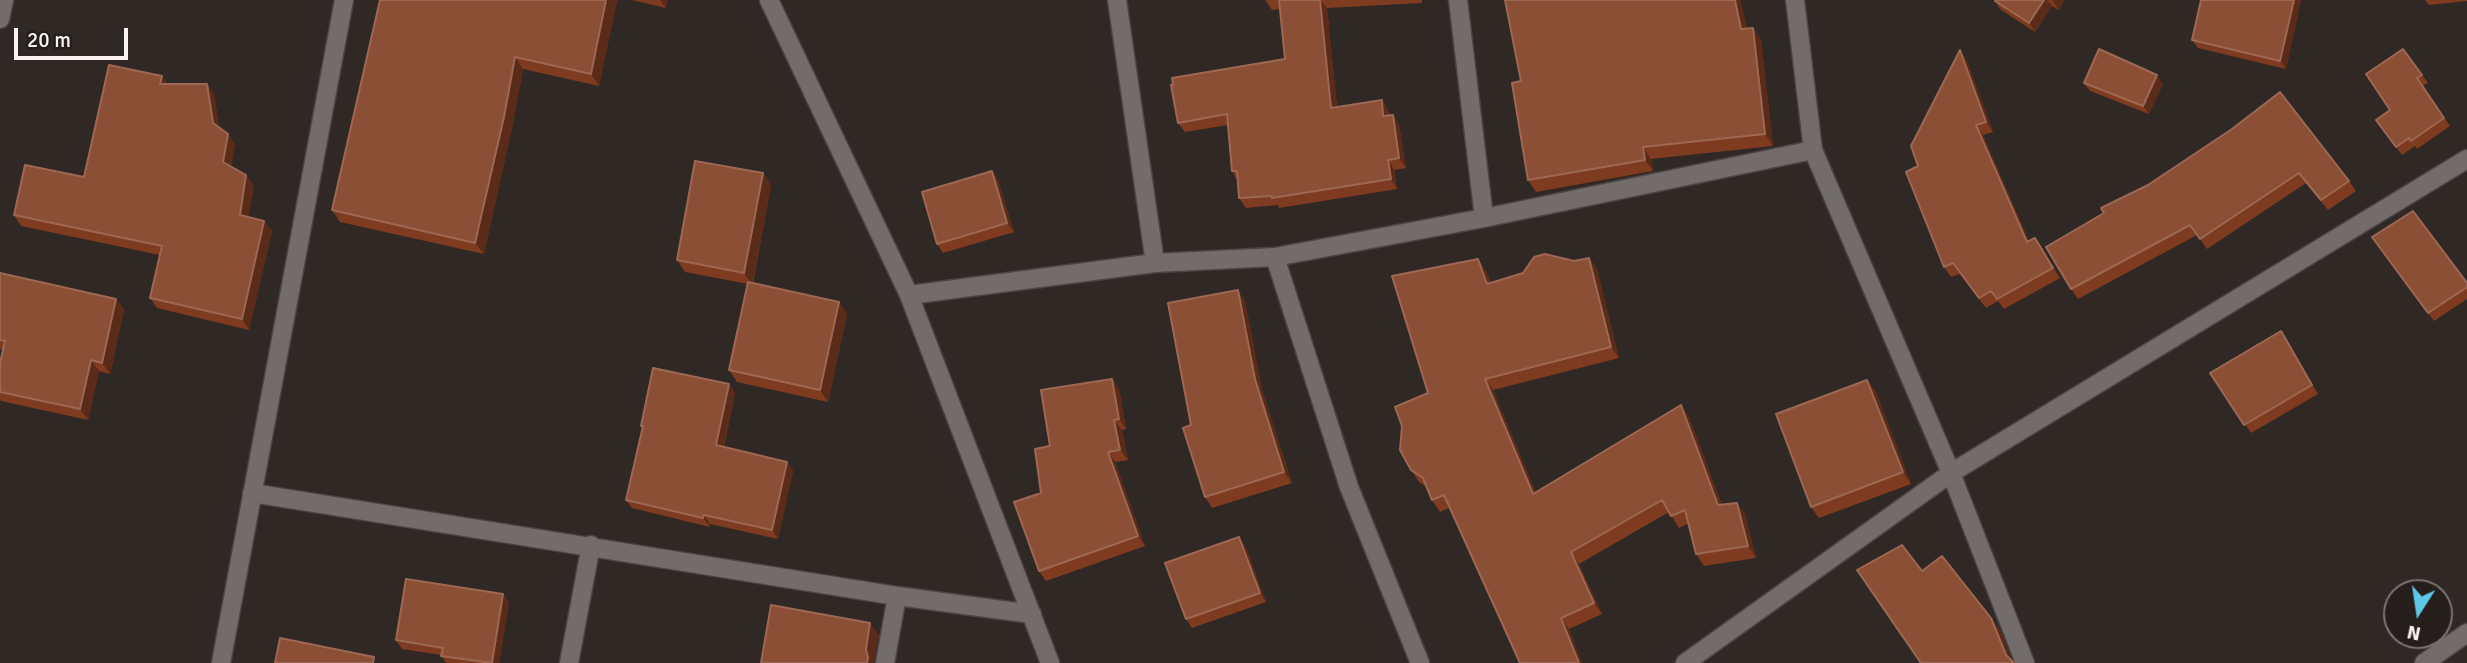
<!DOCTYPE html>
<html>
<head>
<meta charset="utf-8">
<style>
  body { margin:0 }
  #map { position:relative; width:2467px; height:663px; overflow:hidden; background:#302825; font-family:Signika,sans-serif }
  canvas { display:block }
  .north { position:absolute; left:2383px; top:579px; width:70px; height:70px; box-sizing:border-box; background:#261e1b; border:2px solid #7a7371; border-radius:50%; rotate:192deg; font-size:19px; font-weight:700; line-height:28px; text-align:center; color:#f9f3f1 }
  .north::after { content:''; display:block; margin:auto; width:24px; height:32px; background:#5cc7e8; clip-path:polygon(50% 0,100% 100%,50% 72%,0 100%) }
  .scale { position:absolute; left:14px; top:28px; width:114px; height:32px; box-sizing:border-box; border:4px solid #f9f3f1; border-top:0; padding-left:9px; font-size:21px; line-height:24px; white-space:nowrap; color:#f9f3f1; -webkit-text-stroke:5px #261e1b; paint-order:stroke }
</style>
</head>
<body>
<div id="map">
<canvas width="2467" height="663"></canvas>
<div class="north">N</div>
<div class="scale">20 m</div>
</div>
<script>
const ctx = document.querySelector('canvas').getContext('2d');
ctx.lineJoin = 'round';
function strokePath(path, color, width, dash) {
  ctx.strokeStyle = color;
  ctx.lineWidth = width;
  ctx.lineCap = dash ? 'butt' : 'round';
  ctx.setLineDash(dash || []);
  ctx.stroke(path);
}
function paint(path, color) {
  ctx.fillStyle = color;
  ctx.fill(path, 'evenodd');
}
const street = new Path2D(`
  M769,0L909,295L1155,263L1275,257L1484,218L1813,150
  M1117,0L1155,263
  M1458,0L1484,218
  M1795,0L1813,150L1951,473L2025,663
  M0,19L4,0
  M1275,257L1349,487L1420,663
  M909,295L1050,663
  M252,493L897,596L1032,614
  M221,663L344,0
  M569,663L591,545
  M885,663L897,596
  M1685,663L1951,473L2467,159
  M2424,663L2467,633`);
const wall = new Path2D(`
  M380,0H617L599,86L523,69L512,128L484,254L340,222L332,210Z
  M632,0H667L666,8Z
  M1265,0H1422V3L1327,8L1337,107L1382,100L1388,110L1389,115H1393L1399,125L1406,168L1394,170L1397,189L1279,208L1278,205L1246,208L1239,198L1237,180L1232,171L1228,125L1185,132L1178,123L1285,59L1280,9L1272,10Z
  M1505,0H1740L1747,28H1753L1761,40L1773,146L1651,159L1653,171L1536,192L1528,180L1521,81Z
  M1995,0H2064L2059,10L2052,6L2035,32L2001,10L1995,1Z
  M2201,0H2301L2286,69L2198,48L2192,40Z
  M2425,0H2467V1L2429,5Z
  M2403,49L2428,83L2422,86L2450,126L2417,149L2415,146L2402,155L2376,120L2390,110Z
  M1960,50L1967,61L1993,132L1983,135L2029,241L2042,248L2060,278L2004,309L1998,301L1986,308L1960,274L1951,277L1944,267L1918,166Z
  M162,76L167,84H207L214,94L219,128L235,144L231,167L246,175L254,186L248,217L264,221L272,231L249,330L157,308L150,298L160,255L21,226L14,215L84,177Z
  M2084,83L2163,84L2149,114L2090,91Z
  M2232,129L2349,181L2356,191L2328,210L2306,183L2207,249L2197,235L2078,299L2071,289L2104,213Z
  M763,173L771,185L753,283L839,302L847,314L828,402L737,382L729,370L748,284L685,272L677,260Z
  M998,180L1014,232L943,253L937,244Z
  M2372,237L2467,283V299L2434,321Z
  M1589,258L1597,269L1619,358L1493,390L1536,493L1681,405L1689,417L1722,505L1737,503L1745,514L1756,558L1704,566L1696,554L1689,523L1679,528L1669,512L1579,564L1602,614L1569,629L1582,663H1520L1449,508L1440,512L1432,500L1426,487L1419,482L1411,470L1428,393L1478,259L1486,271L1491,283Z
  M0,273L116,299L124,310L110,374L99,371L88,420L1,401L0,399V363L3,350L0,349Z
  M1245,301L1262,390L1292,483L1212,508L1205,497L1191,425Z
  M2287,340L2318,394L2251,433L2210,373Z
  M1112,379L1119,389L1126,429L1122,430L1128,460L1115,462L1145,546L1046,581L1039,571L1041,493L1050,446Z
  M1867,380L1876,392L1911,484L1819,518L1811,507Z
  M729,384L735,393L724,447L787,462L793,471L778,539L710,524V527L632,508L626,500L643,428L641,426Z
  M1245,545L1266,602L1192,628L1186,619Z
  M503,594L509,603L499,663H446L441,655L402,649L396,640Z`);
const shadedWall = new Path2D(`
  M606,0H617L599,86L591,74Z
  M660,0H667L666,8Z
  M1320,0L1327,8L1338,117L1331,108Z
  M1735,0H1740L1750,41L1741,29Z
  M2044,0H2047L2052,6L2035,32L2029,23Z
  M2053,0H2064L2059,10L2053,1Z
  M2294,0H2301L2286,69L2280,61Z
  M1753,28L1761,40L1773,146L1765,134Z
  M1960,50L1967,61L1993,132L1986,122Z
  M515,57L523,69L512,128L484,254L475,243Z
  M2157,75L2163,84L2149,114L2143,106Z
  M162,76L169,87L160,84Z
  M207,84L214,94L220,134L213,123Z
  M1382,100L1388,110L1390,126L1383,116Z
  M1393,115L1399,125L1406,168L1399,158Z
  M1976,125L1983,135L2034,253L2027,242Z
  M228,134L235,144L230,173L223,162Z
  M1643,147L1651,159L1653,171L1645,160Z
  M1388,160L1394,170L1397,189L1391,179Z
  M992,171L998,180L1014,232L1007,223Z
  M763,173L771,185L752,285L744,273Z
  M246,175L254,186L247,226L240,215Z
  M264,221L272,231L249,330L242,319Z
  M2035,238L2042,248L2060,278L2053,268Z
  M1589,258L1597,269L1619,358L1611,347Z
  M1478,259L1486,271L1495,295L1487,284Z
  M1238,290L1245,301L1262,390L1292,483L1284,472L1255,379Z
  M116,299L124,310L110,374L102,363Z
  M839,302L847,314L828,402L820,390Z
  M2281,331L2287,340L2318,394L2312,385Z
  M91,360L99,371L88,420L80,409Z
  M1112,379L1119,389L1126,429L1119,419Z
  M1485,379L1493,390L1541,506L1533,494Z
  M1867,380L1876,392L1911,484L1903,472Z
  M729,384L735,393L722,454L716,445Z
  M1681,405L1689,417L1726,517L1718,505Z
  M1114,420L1122,430L1128,460L1120,450Z
  M1108,452L1115,462L1145,546L1138,536Z
  M787,462L793,471L778,539L772,530Z
  M1737,503L1745,514L1756,558L1748,546Z
  M704,515L710,524V527L703,518Z
  M1239,537L1245,545L1266,602L1260,593Z
  M1571,552L1579,564L1602,614L1594,603Z
  M503,594L509,603L499,663H492Z
  M1561,618L1569,629L1582,663H1579Z
  M1991,618L2000,629L2013,663L2006,655Z
  M870,623L879,635L874,663H867L866,649Z`);
const building = new Path2D(`
  M380,0H606L591,74L515,57L504,117L475,243L332,210Z
  M1279,0H1320L1331,108L1382,100L1383,116L1393,115L1399,158L1388,160L1391,179L1272,198V196L1239,198L1237,171H1232L1227,114L1178,123L1171,85H1173L1172,78L1285,59Z
  M1505,0H1735L1741,29L1753,28L1765,134L1643,147L1645,160L1528,180L1512,83L1521,81Z
  M1995,0H2044L2029,23L1995,1Z
  M2201,0H2294L2280,61L2192,40Z
  M2099,49L2157,75L2143,106L2084,83Z
  M2403,49L2422,75L2417,78L2444,118L2411,141L2409,138L2396,147L2376,120L2390,110L2366,74Z
  M1960,50L1986,122L1976,125L2027,242L2035,238L2053,268L1997,299L1991,291L1979,298L1953,263L1944,267L1906,172L1918,166L1911,146Z
  M109,65L162,76L160,84H207L213,123L228,134L223,162L246,175L240,215L264,221L242,319L150,298L162,246L14,215L25,165L84,177Z
  M2280,92L2349,181L2321,200L2299,173L2200,239L2190,225L2071,289L2046,247L2104,213L2101,208L2148,185L2232,129Z
  M695,161L763,173L744,273L677,260Z
  M992,171L1007,223L937,244L922,192Z
  M2413,211L2467,283V287L2428,313L2372,237Z
  M1545,254L1574,261L1589,258L1611,347L1485,379L1533,494L1681,405L1718,505L1737,503L1748,546L1696,554L1685,510L1671,516L1662,500L1571,552L1594,603L1561,618L1579,663H1520L1444,495L1432,500L1423,478L1411,470L1400,450L1402,426L1395,407L1428,393L1392,276L1478,259L1487,284L1523,273L1534,257Z
  M0,273L116,299L102,363L91,360L80,409L0,392V363L5,341L0,340Z
  M748,282L839,302L820,390L729,370Z
  M1238,290L1255,379L1284,472L1205,497L1183,428L1191,425L1168,303Z
  M2281,331L2312,385L2244,425L2210,373Z
  M653,368L729,384L716,445L787,462L772,530L704,515L703,518L626,500L643,426H641Z
  M1112,379L1119,419L1114,420L1120,450L1108,452L1138,536L1039,571L1014,502L1041,493L1035,449L1050,446L1041,390Z
  M1867,380L1903,472L1811,507L1776,414Z
  M1239,537L1260,593L1186,619L1165,563Z
  M1902,545L1922,571L1942,556L1991,618L2006,655L2014,663H1921L1857,570Z
  M406,579L503,594L492,663L441,656L443,648L396,640Z
  M771,605L870,623L866,649L868,658L867,663H761Z
  M280,638L374,657L373,663H275Z`);
strokePath(street, '#4c4442', 21);
strokePath(street, '#726d6c', 18);
paint(wall, '#7e3b1f');
paint(shadedWall, '#592b18');
paint(building, '#8b4f35');
strokePath(building, '#9d6853', 2);
</script>
</body>
</html>
